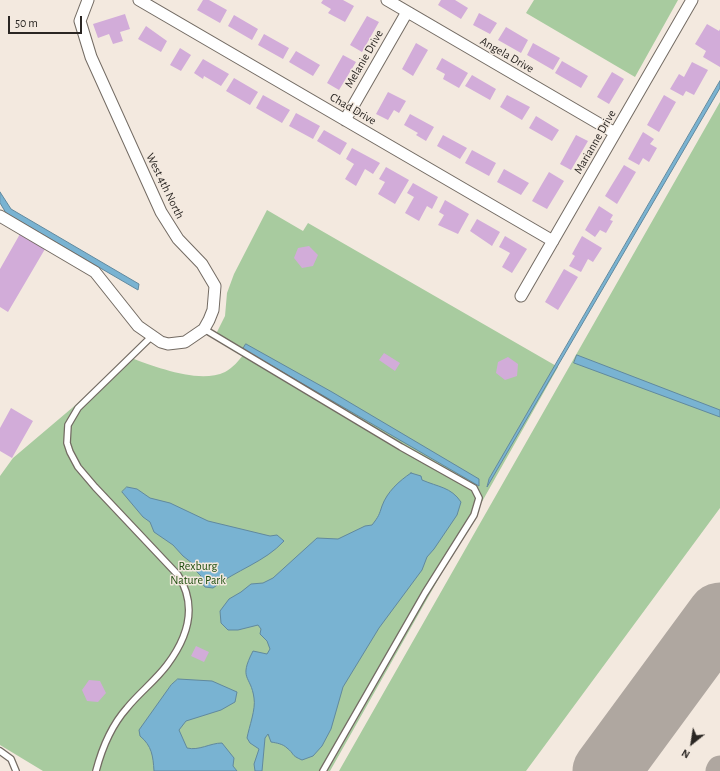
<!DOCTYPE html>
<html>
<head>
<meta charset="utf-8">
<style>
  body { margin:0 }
  #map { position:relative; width:720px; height:771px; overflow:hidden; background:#f3e9df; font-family:"Alegreya Sans",sans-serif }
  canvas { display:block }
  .north { position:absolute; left:672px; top:723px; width:40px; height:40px; -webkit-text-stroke:3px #f3e9df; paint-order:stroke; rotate:210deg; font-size:11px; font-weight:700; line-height:16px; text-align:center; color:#2a2623 }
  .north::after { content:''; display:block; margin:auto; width:14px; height:18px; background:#2a2623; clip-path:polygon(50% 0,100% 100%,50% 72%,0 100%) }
  .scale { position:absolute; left:8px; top:16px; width:74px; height:18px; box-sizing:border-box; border:2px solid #2a2623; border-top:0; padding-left:5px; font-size:12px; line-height:14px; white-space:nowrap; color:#2a2623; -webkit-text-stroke:3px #f3e9df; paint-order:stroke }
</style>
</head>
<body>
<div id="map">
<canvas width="720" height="771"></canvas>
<div class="north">N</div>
<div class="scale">50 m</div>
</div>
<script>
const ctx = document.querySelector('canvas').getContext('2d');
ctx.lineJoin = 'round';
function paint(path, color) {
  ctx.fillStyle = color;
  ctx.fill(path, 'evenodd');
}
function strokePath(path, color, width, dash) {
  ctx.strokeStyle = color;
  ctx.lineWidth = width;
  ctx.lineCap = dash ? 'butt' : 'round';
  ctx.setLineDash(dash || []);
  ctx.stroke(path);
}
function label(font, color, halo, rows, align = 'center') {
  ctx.font = font + ' "Alegreya Sans",sans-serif';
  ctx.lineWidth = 3;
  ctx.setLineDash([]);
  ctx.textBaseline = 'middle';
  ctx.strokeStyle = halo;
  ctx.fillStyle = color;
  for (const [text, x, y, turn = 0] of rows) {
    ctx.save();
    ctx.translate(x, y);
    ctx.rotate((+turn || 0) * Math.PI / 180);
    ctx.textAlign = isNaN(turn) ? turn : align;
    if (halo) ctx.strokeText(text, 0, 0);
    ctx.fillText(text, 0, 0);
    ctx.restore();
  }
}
const green = new Path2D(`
  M534,0H678L635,77L526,13Z
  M720,102V508L526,771H339Z
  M267,210L303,231L308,223L558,367L330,771H43L0,745V476L13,458L131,358C156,367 199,384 225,372C233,368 239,360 245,353L215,336L225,316L227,293L234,274Z`);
const water = new Path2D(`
  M720,81V88L487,487L489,479Z
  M0,192L11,209L139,284L138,290L6,213L0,203Z
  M246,344L332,392L479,479V486L243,349Z
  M577,355L720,410V417L574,363Z
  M411,473L421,476L422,480C438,487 451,487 461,502L457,515L434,549L427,557L422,570L379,628L343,687L331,729L322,746L313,756L302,760C290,755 295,754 287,748C283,744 277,743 271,742L268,734L265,738L262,771H255L254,764L259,749L250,743L247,738C249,727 256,709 254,698C251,675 238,680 253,651L267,654L270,649L267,641L260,634L261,629L258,625L238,630H228L221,623L220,611L229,599L241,592L251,584L263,583L273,578L317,538L338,539L365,526L372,525C379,516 379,515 382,506C387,492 399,481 411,473Z
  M127,487L137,489L150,498L170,503L208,521L270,536L277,535L284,541C265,562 236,570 213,588L205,587L201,582V576L196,571L197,567L183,556L173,545L154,532L150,522L143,517L122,492Z
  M178,679L212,681L237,692L235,702L221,710L186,721L179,730L187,748C199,751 210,743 222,743L234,758L233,766L237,771H154C153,756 152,746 140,736L139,730L171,685Z`);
const taxiway = new Path2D(`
  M719,771L720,769`);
const runway = new Path2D(`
  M606,771L720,616`);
const building = new Path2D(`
  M203,0H209L227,10L220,23L197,10Z
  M323,0H343L354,6L345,22L328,13L331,9L321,3Z
  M441,0H455L468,8L461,19L438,5Z
  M479,13L497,23L490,34L473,25Z
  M125,14L130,29L120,32L123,41L113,44L109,34L98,38L93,24Z
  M234,15L258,29L252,40L228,26Z
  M367,16L379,22L362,52L350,45Z
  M707,24L719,31L720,29V67L703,57L706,51L695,44Z
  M146,26L167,41L161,52L138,39Z
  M506,27L528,40L521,53L498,40Z
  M264,34L289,48L283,59L258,45Z
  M416,43L428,50L413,76L402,69Z
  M533,43L560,58L553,70L527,55Z
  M180,48L191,55L181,71L170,65Z
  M296,51L320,65L313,76L289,62Z
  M343,55L356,62L339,90L327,83Z
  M442,58L468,73L459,88L443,79L445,74L436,69Z
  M203,59L229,74L221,86L204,76L203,79L194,73Z
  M562,61L588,76L581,88L555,73Z
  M692,62L708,70L694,95L686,91L683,96L670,89L679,74L684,77Z
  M612,72L624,79L609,104L597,97Z
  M472,75L496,89L490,100L465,86Z
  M234,78L258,92L250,105L226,91Z
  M388,92L406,101L399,113L394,110L388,120L376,114Z
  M263,95L290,110L282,123L256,108Z
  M507,95L530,107L522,120L500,107Z
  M664,95L676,102L659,132L647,125Z
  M296,113L320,126L313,139L289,126Z
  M410,114L434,127L426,141L416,135L418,133L404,125Z
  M536,116L559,130L552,141L529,128Z
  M324,130L347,143L340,155L317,141Z
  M643,132L654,139L650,144L657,148L649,162L643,158L639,165L628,159Z
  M443,135L467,148L460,159L437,146Z
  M576,135L588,141L571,170L560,164Z
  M352,148L380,163L373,174L365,169L356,186L345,179L354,164L346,159Z
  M472,150L496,163L489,176L465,163Z
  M624,165L636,172L617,204L605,196Z
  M386,167L409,180L395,204L378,194L385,182L379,179Z
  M504,169L529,183L521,195L497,182Z
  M549,172L564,181L547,209L532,201Z
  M413,183L438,197L432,209L427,206L419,221L405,213L414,197L407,193Z
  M445,200L469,214L458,234L438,225L444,215L439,212Z
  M599,206L613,215L610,220L613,221L606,233L600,230L595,237L585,230Z
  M477,219L500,232L492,246L470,231Z
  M20,234L45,249L8,312L0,307V269Z
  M505,236L527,249L512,273L502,267L510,253L499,247Z
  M582,236L602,248L593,262L588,259L581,272L569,266L575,256L572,254Z
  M309,246L318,255L313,266L302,268L294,258L298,248Z
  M564,269L578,277L558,310L545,302Z
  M384,353L400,363L395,371L379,360Z
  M508,357L518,364L517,376L505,380L496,373L498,362Z
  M11,408L33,421L12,458L0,451V428Z
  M196,646L209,652L204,662L191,656Z
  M89,680L100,681L106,693L98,702L87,701L82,690Z`);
const lane = new Path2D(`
  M204,329L401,447L474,488L479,498L474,515L425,593L323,771
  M0,751L11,759L16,771
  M96,771C102,748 111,726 127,708C139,693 155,681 167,665C188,637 198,606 178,575L95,487L78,467L70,452L67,443L68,425L78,408L151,337`);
const street = new Path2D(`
  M139,0L553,241
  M387,0L615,133
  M345,120L407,12
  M0,216L95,272L138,326L161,342L168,344L185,342L204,329L209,320L213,310L215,286L202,264L178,239L161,212L91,57L80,21L88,0
  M521,296L692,0`);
const streetNames = [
  ["Angela Drive",507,55,30],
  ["Melanie Drive",364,59,-60],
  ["Chad Drive",353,109,30],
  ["Marianne Drive",595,142,-60],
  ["West 4th North",165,186,64]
];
const parkNames = [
  ["Rexburg",198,566],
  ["Nature Park",198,580]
];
paint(green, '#a8cb9f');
paint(water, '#79b3d2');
strokePath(water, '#61899e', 1);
strokePath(taxiway, '#afa7a0', 27);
strokePath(runway, '#afa7a0', 67);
paint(building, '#d2acd9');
strokePath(lane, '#736b63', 8);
strokePath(street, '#736b63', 13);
strokePath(lane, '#fff', 5.5);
strokePath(street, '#fff', 11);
label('12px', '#2a2623', '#f3e9df', streetNames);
label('12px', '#204f10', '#f3e9df', parkNames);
</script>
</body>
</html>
